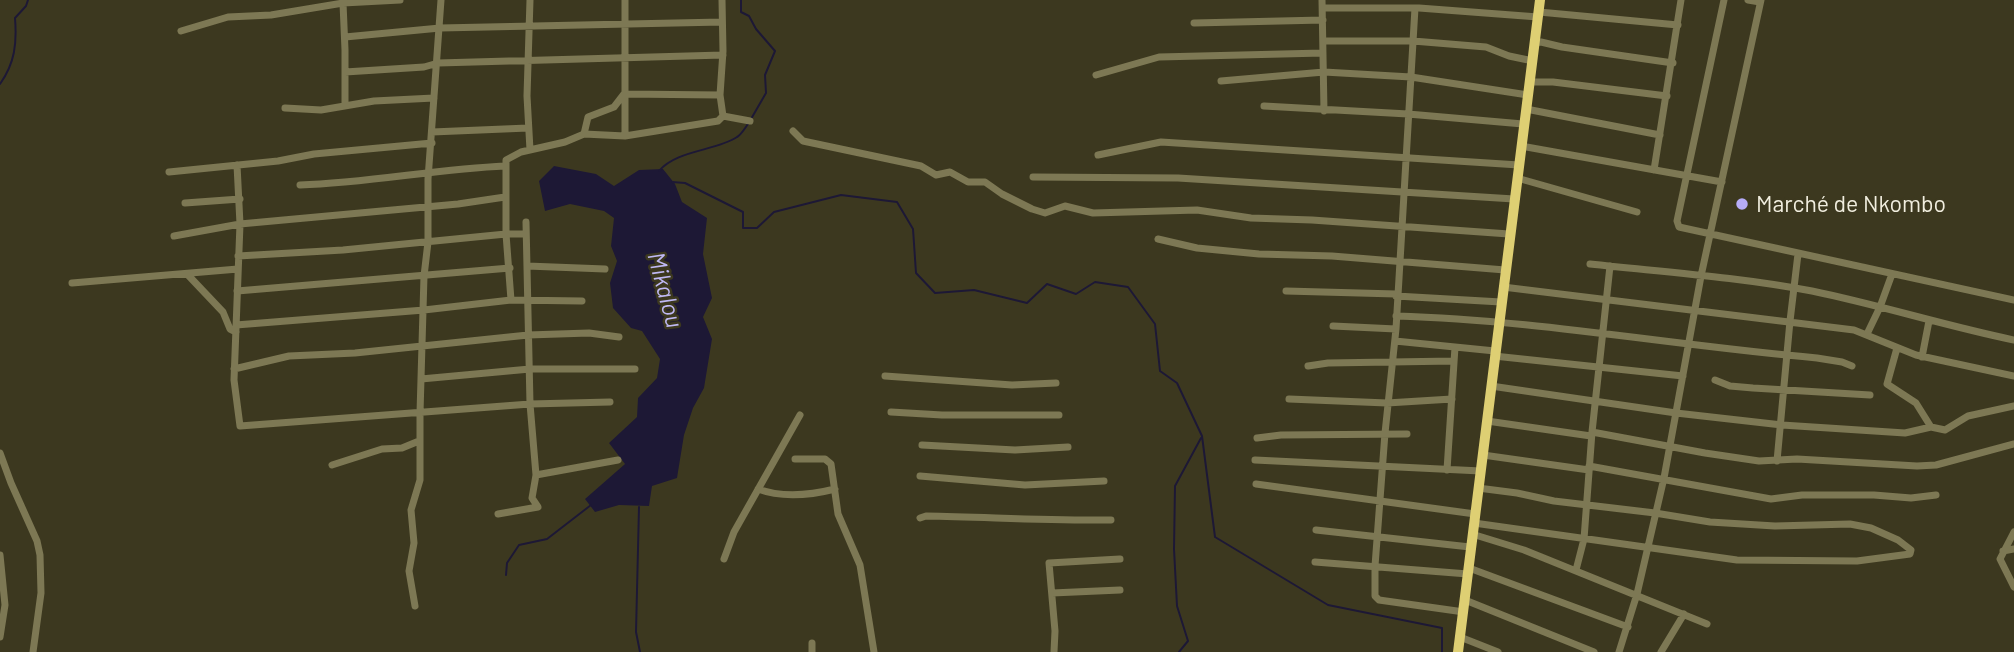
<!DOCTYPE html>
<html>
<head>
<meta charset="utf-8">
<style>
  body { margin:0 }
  canvas { display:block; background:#3c381f }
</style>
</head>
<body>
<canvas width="2014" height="652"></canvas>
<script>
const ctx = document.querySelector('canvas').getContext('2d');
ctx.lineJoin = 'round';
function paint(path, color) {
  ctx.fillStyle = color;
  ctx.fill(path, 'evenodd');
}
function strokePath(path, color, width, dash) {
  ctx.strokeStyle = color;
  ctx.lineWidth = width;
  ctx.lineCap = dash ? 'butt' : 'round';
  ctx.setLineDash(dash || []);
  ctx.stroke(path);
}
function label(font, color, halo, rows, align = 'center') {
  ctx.font = font + ' Barlow,sans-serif';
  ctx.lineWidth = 5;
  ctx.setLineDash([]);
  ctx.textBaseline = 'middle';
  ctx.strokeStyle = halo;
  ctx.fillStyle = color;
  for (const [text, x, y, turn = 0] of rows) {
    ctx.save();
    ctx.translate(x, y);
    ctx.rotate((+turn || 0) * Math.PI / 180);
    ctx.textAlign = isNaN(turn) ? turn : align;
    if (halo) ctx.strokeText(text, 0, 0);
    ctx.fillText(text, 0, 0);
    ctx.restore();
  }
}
const water = new Path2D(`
  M554,166L596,174L614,186L639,170L663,169L675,184L682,202L707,218L703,254L712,298L703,317L712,339L704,388L693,408L684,435L677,478L652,486L649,506L619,505L595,512L585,499L625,464L609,443L637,417L638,398L657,378L660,359L642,331L631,328L613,308L610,283L617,261L611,246L614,218L604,211L570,204L545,211L539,181Z`);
const stream = new Path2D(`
  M741,0V12L749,16L756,29L775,51L765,75L766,93L751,119
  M0,84C15,63 17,43 15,18L26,6L28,0
  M659,171C676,150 716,151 737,137C741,135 745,128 748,124
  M672,182L685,183L743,212V228H757L774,212L841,195L897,202L913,229L916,273L935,293L974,290L1027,303L1047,284L1076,294L1095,282L1128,287L1155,324L1160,371L1177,383L1202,436L1215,537L1328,605L1442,628V652
  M639,507L636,632L640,652
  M506,575L507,563L519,545L547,539L591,505
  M1179,652L1188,641L1177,606L1174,549L1175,486L1201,438`);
const minor = new Path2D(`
  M625,0V136
  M722,0L723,51L720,95L723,116L750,121
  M1322,0L1324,111
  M1724,0L1677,221L1679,227L2014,300
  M1748,0L1760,2
  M343,3L345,50V106
  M1323,8H1419L1538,17
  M1415,8L1396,329L1385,433L1375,566V596L1379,600L1464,612
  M1539,12L1678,25
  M1194,23L1323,20
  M181,31L228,17L271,15L343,3L400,0
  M345,37L440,28L722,22
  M1324,41H1413L1486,47L1509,56L1533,61
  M1534,43L1541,42L1562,47L1673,63
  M345,72L424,67L438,63L723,55
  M1096,75L1159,57L1323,53
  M1221,81L1324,72L1411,77L1528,95
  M1530,82H1553L1667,96
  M1264,106L1408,114L1523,124
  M285,108L321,110L374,101L434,98
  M1526,109L1660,135
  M793,131L803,141L921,166L936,175L950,172L968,182H985L1002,194L1032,209L1045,213L1065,206L1093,213L1197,210L1251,218L1312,220L1509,234
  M432,132L528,128
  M584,134L588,117L614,107L624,94L720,95
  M1521,146L1722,182
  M530,150L527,96L530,0
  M1098,155L1161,142L1519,165
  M237,165L240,224L234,380L240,426L530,404L610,402
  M1654,170L1681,0
  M169,172L278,161L314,154L432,143
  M1033,177L1178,178L1514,199
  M1517,178L1637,212
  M300,185C369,183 436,169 505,166
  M185,203L240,199
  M174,236L240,224L458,204L505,197
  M1158,239L1197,248L1259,254L1332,256L1505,270
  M238,256L343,250L506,234H526
  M1590,264C1664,272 1739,277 1812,291C1880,305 1946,326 2014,340
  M527,266L605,269
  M187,274L223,312L230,329L236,332
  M72,283L238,269
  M1503,287L1854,330L1916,355L2014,376
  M237,291L510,268
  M1286,291L1396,294
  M1396,296L1501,302
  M511,300L506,234V160L521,152L565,142L584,134L625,136L718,121L723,116
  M1396,316C1537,320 1677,346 1817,358L1842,362L1852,366
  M236,325L424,310L511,300L582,301
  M1333,326L1396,329
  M1867,334L1880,307L1892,274
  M1395,341L1495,351
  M1897,348L1887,384L1916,403L1931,427
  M1494,356L1683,376
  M1922,357L1929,321
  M1308,366L1328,363L1454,361
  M234,369L289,356L355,353L528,335L589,333L619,337
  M885,376L1012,385L1056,383
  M421,379L530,369H635
  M1715,380L1730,386L1753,388L1870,395
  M1491,386L1676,413L1782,425L1905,433L1931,427L1945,430L1968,416L2014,406
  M1289,399L1387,403L1452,399
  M891,412L942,415H1059
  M1487,421L1591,436
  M1592,432L1705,453L1759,461L1797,459L1917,466L1936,465L2014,444
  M1257,438L1281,435L1407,434
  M922,445L1015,450L1068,447
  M0,453L11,483L37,541L40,555L41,593L33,652
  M1483,455L1589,470
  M795,459H825L831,464L838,514L860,565L874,652
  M1255,460L1481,471
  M1777,461L1790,321L1798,254
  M332,465L382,449L402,448L419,441
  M1589,466L1771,499L1802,495H1874L1911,498L1936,495
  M1447,470L1455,347
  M536,475L618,460
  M920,476L1025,485L1104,481
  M1256,484L1475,514
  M758,489C782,498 811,495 835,489
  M498,514L538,507L532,498L536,475L530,404L526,222
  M920,518L926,516C988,517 1049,521 1111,520
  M1474,523L1737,560L1857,561L1910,554L1911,550L1898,540L1871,528L1850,524L1775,526L1710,522L1655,513L1554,501L1517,493L1478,488
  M1316,530L1470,547
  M2014,532L2000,559L2014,587
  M1472,534L1524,550L1707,624
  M2003,551L2014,549
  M0,555L5,605L0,637
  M724,559L734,532L800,415
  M1315,562L1468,574
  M1469,568L1628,627
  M1576,570L1584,539L1592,432L1610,266
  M1052,593L1120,590
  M1465,600L1594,652
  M415,606L409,571L414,543L411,510L420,480V413L424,276L428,242V179L441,0
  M1460,637L1498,652
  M812,652V643
  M1054,652L1055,631L1049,563L1120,559
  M1619,652L1637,594L1664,478L1701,276L1761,0
  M1661,652L1684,614`);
const highway = new Path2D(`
  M1458,652L1540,0`);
const markers = [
  [1742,204,7,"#b6acf8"]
];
const poiNames = [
  ["Marché de Nkombo",1756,204]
];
const waterNames = [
  ["Mikalou",665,290,75]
];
paint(water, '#1d1835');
strokePath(stream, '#1d1835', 2);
strokePath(minor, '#7d7854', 7);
strokePath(highway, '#decf73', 10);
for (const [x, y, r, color] of markers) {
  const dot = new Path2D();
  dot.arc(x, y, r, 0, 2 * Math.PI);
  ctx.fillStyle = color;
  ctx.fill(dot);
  strokePath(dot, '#3c381f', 2.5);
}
label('23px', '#f1eedf', '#3c381f', poiNames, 'left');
label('italic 24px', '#bfb8f4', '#3c381f', waterNames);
</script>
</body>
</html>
